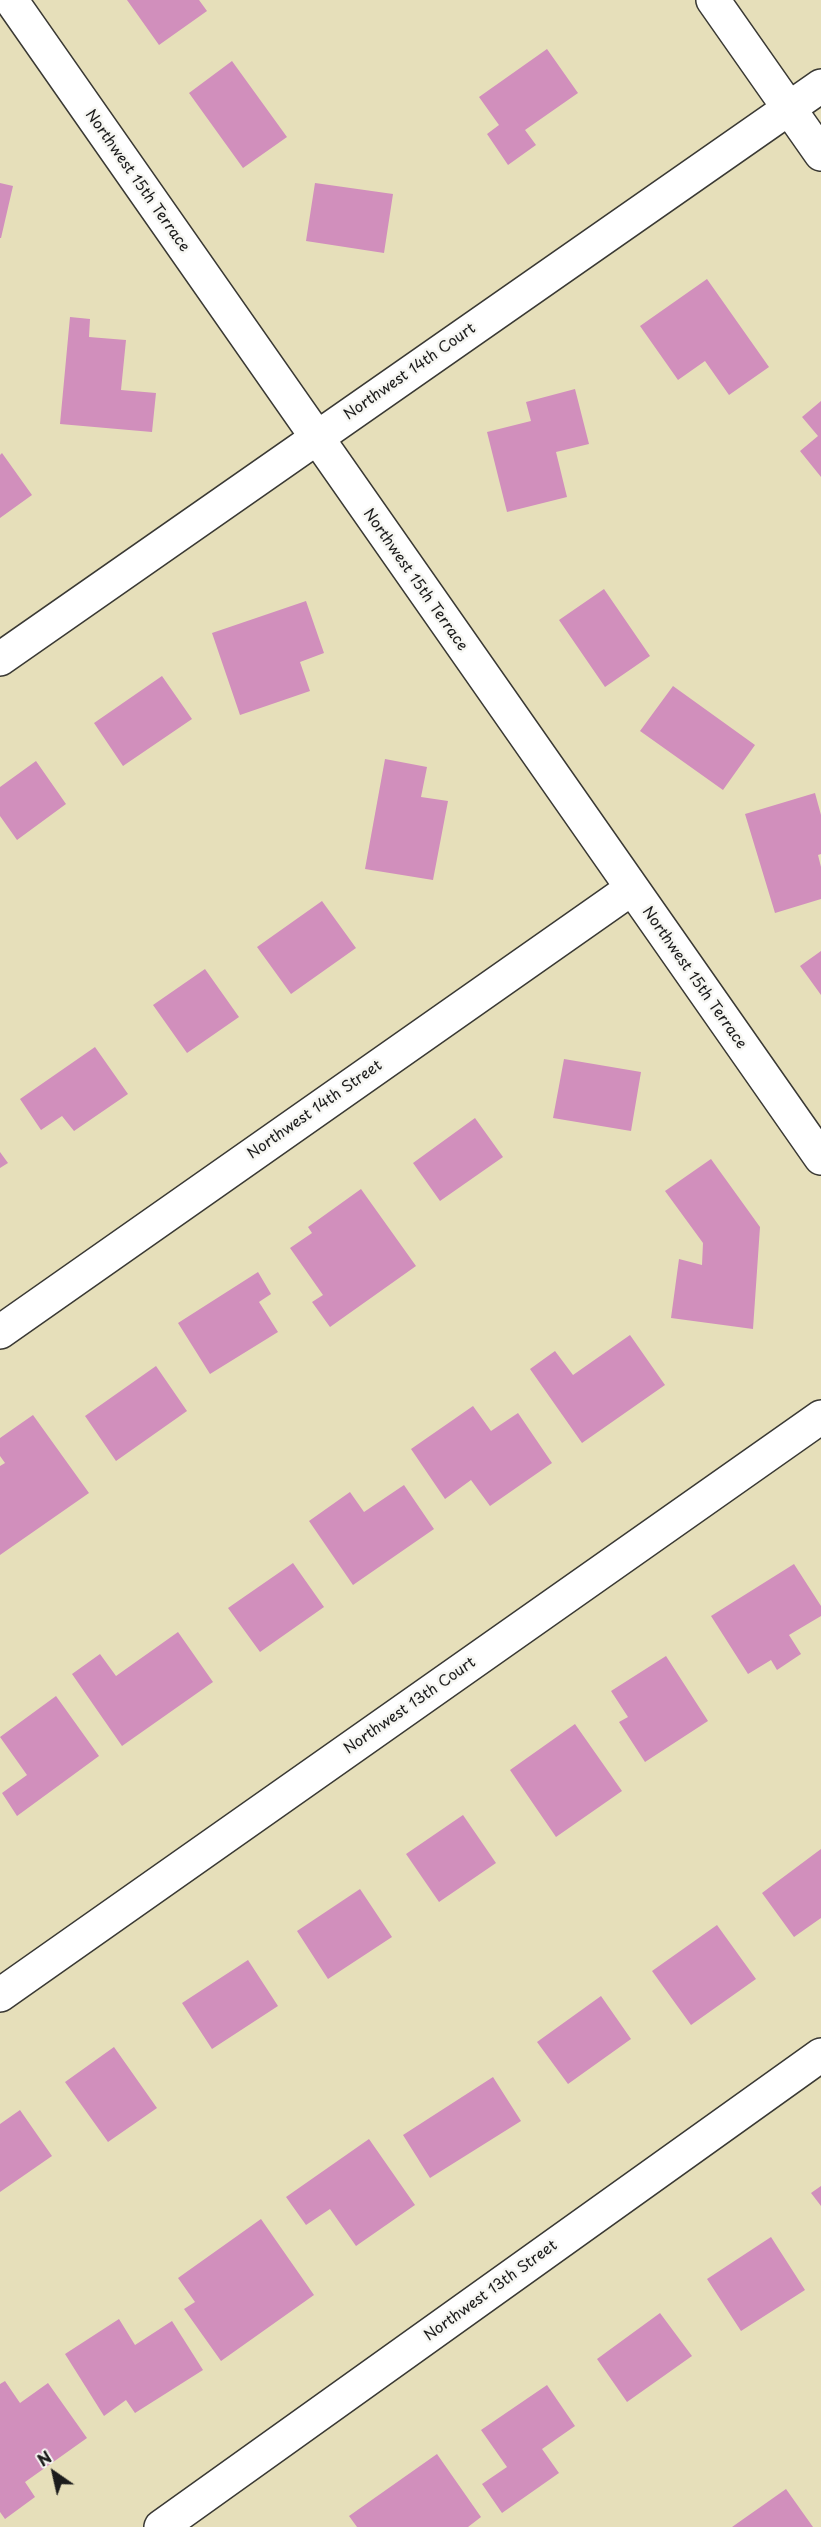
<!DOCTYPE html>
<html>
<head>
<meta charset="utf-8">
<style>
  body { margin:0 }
  #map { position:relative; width:821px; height:2527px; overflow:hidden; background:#e6dfba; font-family:"Playpen Sans",sans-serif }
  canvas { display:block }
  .north { position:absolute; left:24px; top:2443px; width:60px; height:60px; -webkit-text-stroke:4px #f6f6f2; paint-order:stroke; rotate:326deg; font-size:16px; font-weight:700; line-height:24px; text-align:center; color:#1c1c1c }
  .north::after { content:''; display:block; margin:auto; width:21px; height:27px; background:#1c1c1c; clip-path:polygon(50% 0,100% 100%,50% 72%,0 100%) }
</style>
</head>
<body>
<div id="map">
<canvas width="821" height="2527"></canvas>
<div class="north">N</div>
</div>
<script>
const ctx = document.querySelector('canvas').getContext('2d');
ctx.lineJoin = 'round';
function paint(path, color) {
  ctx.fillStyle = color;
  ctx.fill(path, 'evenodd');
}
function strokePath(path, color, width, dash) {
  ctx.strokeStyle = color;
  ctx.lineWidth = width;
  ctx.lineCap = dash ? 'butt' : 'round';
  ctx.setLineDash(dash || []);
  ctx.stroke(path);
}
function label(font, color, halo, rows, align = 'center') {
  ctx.font = font + ' "Playpen Sans",sans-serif';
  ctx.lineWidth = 5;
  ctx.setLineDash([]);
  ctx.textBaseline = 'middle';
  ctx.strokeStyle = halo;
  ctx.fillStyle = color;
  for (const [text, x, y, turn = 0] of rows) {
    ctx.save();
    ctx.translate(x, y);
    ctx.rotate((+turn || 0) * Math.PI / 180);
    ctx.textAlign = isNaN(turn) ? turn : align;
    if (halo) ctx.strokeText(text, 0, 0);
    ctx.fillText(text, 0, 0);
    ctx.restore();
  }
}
const building = new Path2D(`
  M127,0H199L207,11L159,45Z
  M547,49L578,93L525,130L536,145L508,165L487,134L499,125L479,97Z
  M232,61L287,137L243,168L189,93Z
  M0,183L13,186L1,238H0Z
  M315,183L393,194L384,253L306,241Z
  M707,279L769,367L729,395L705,361L678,380L640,326Z
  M70,317L90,319L89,337L126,340L121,390L156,393L152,432L60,424Z
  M575,389L589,444L556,452L567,497L507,512L487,432L531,421L526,402Z
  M821,401V477L800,451L818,436L802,417Z
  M2,453L32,495L0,518V455Z
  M604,589L650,656L605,687L559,620Z
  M306,601L324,653L300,662L310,691L240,715L212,633Z
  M162,676L192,719L123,766L94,723Z
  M673,686L755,745L723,790L640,731Z
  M385,759L427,767L421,797L448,801L433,880L365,869Z
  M36,761L66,804L17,840L0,816V787Z
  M815,793L821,815V854L818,855L821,867V899L775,913L745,814Z
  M322,901L356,948L291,994L257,947Z
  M821,951V995L800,966Z
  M205,969L239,1017L187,1053L153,1005Z
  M95,1047L128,1094L74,1131L62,1116L41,1130L20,1099Z
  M564,1059L641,1072L631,1131L553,1118Z
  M475,1118L503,1157L440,1201L413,1163Z
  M0,1152L8,1163L0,1168Z
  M711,1159L760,1227L753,1329L671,1318L679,1259L702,1265L703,1243L665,1191Z
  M361,1189L416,1266L330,1327L312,1302L323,1295L290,1248L312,1233L308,1227Z
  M258,1272L271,1294L259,1302L278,1332L210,1374L178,1323Z
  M630,1335L665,1385L582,1443L530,1369L555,1351L573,1375Z
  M156,1366L187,1411L116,1461L85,1416Z
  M473,1406L491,1431L518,1413L552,1463L490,1506L471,1480L445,1499L411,1449Z
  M33,1415L89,1493L0,1555V1466L5,1463L0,1456V1438Z
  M404,1485L434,1529L353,1585L309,1521L350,1492L364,1512Z
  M293,1563L324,1607L260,1652L228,1608Z
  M794,1564L821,1606V1616L789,1635L801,1654L777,1670L771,1660L748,1674L711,1616Z
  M178,1632L213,1682L122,1746L72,1674L100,1654L116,1676Z
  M666,1656L708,1721L645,1762L619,1722L628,1717L611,1691Z
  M56,1696L99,1756L17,1816L2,1793L27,1775L0,1737Z
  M575,1724L622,1791L556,1837L510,1770Z
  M463,1815L496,1863L439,1902L406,1854Z
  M821,1849V1918L794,1937L762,1893Z
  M360,1889L392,1937L328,1979L297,1931Z
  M717,1925L756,1979L691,2025L652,1971Z
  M248,1960L278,2006L212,2049L182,2003Z
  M601,1996L631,2039L568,2084L537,2042Z
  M114,2047L157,2108L108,2142L65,2082Z
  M493,2077L521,2121L430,2178L403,2135Z
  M20,2110L52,2156L0,2192V2124Z
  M369,2139L415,2205L356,2246L330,2209L306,2225L286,2197Z
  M821,2186V2206L811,2193Z
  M261,2219L314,2295L221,2361L184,2309L195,2302L178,2278Z
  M771,2237L805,2290L741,2331L707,2279Z
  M660,2313L692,2356L627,2402L597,2359Z
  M119,2319L135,2345L172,2321L203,2370L135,2413L126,2400L104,2416L65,2354Z
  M5,2381L20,2403L48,2383L87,2438L25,2482L35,2497L5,2519L0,2512V2384Z
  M547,2385L575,2426L542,2449L559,2473L502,2513L482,2484L507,2467L481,2430Z
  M437,2454L481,2517L468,2527H357L349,2516Z
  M786,2489L813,2527H732Z`);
const street = new Path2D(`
  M11,0L821,1158
  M0,659L821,86
  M0,1332L631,889
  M0,1995L821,1417
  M161,2527L821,2055`);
const secondary = new Path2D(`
  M713,0L821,154`);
const streetNames = [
  ["Northwest 15th Terrace",137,181,55],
  ["Northwest 14th Court",410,372,-35],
  ["Northwest 15th Terrace",415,580,55],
  ["Northwest 15th Terrace",694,978,55],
  ["Northwest 14th Street",315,1110,-35],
  ["Northwest 13th Court",410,1706,-35],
  ["Northwest 13th Street",491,2291,-36]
];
paint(building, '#d18fbc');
strokePath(street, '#3a3934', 36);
strokePath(secondary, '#3a3934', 36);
strokePath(street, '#fff', 33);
strokePath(secondary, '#fff', 33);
label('15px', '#1c1c1c', '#f6f6f2', streetNames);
</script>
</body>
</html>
